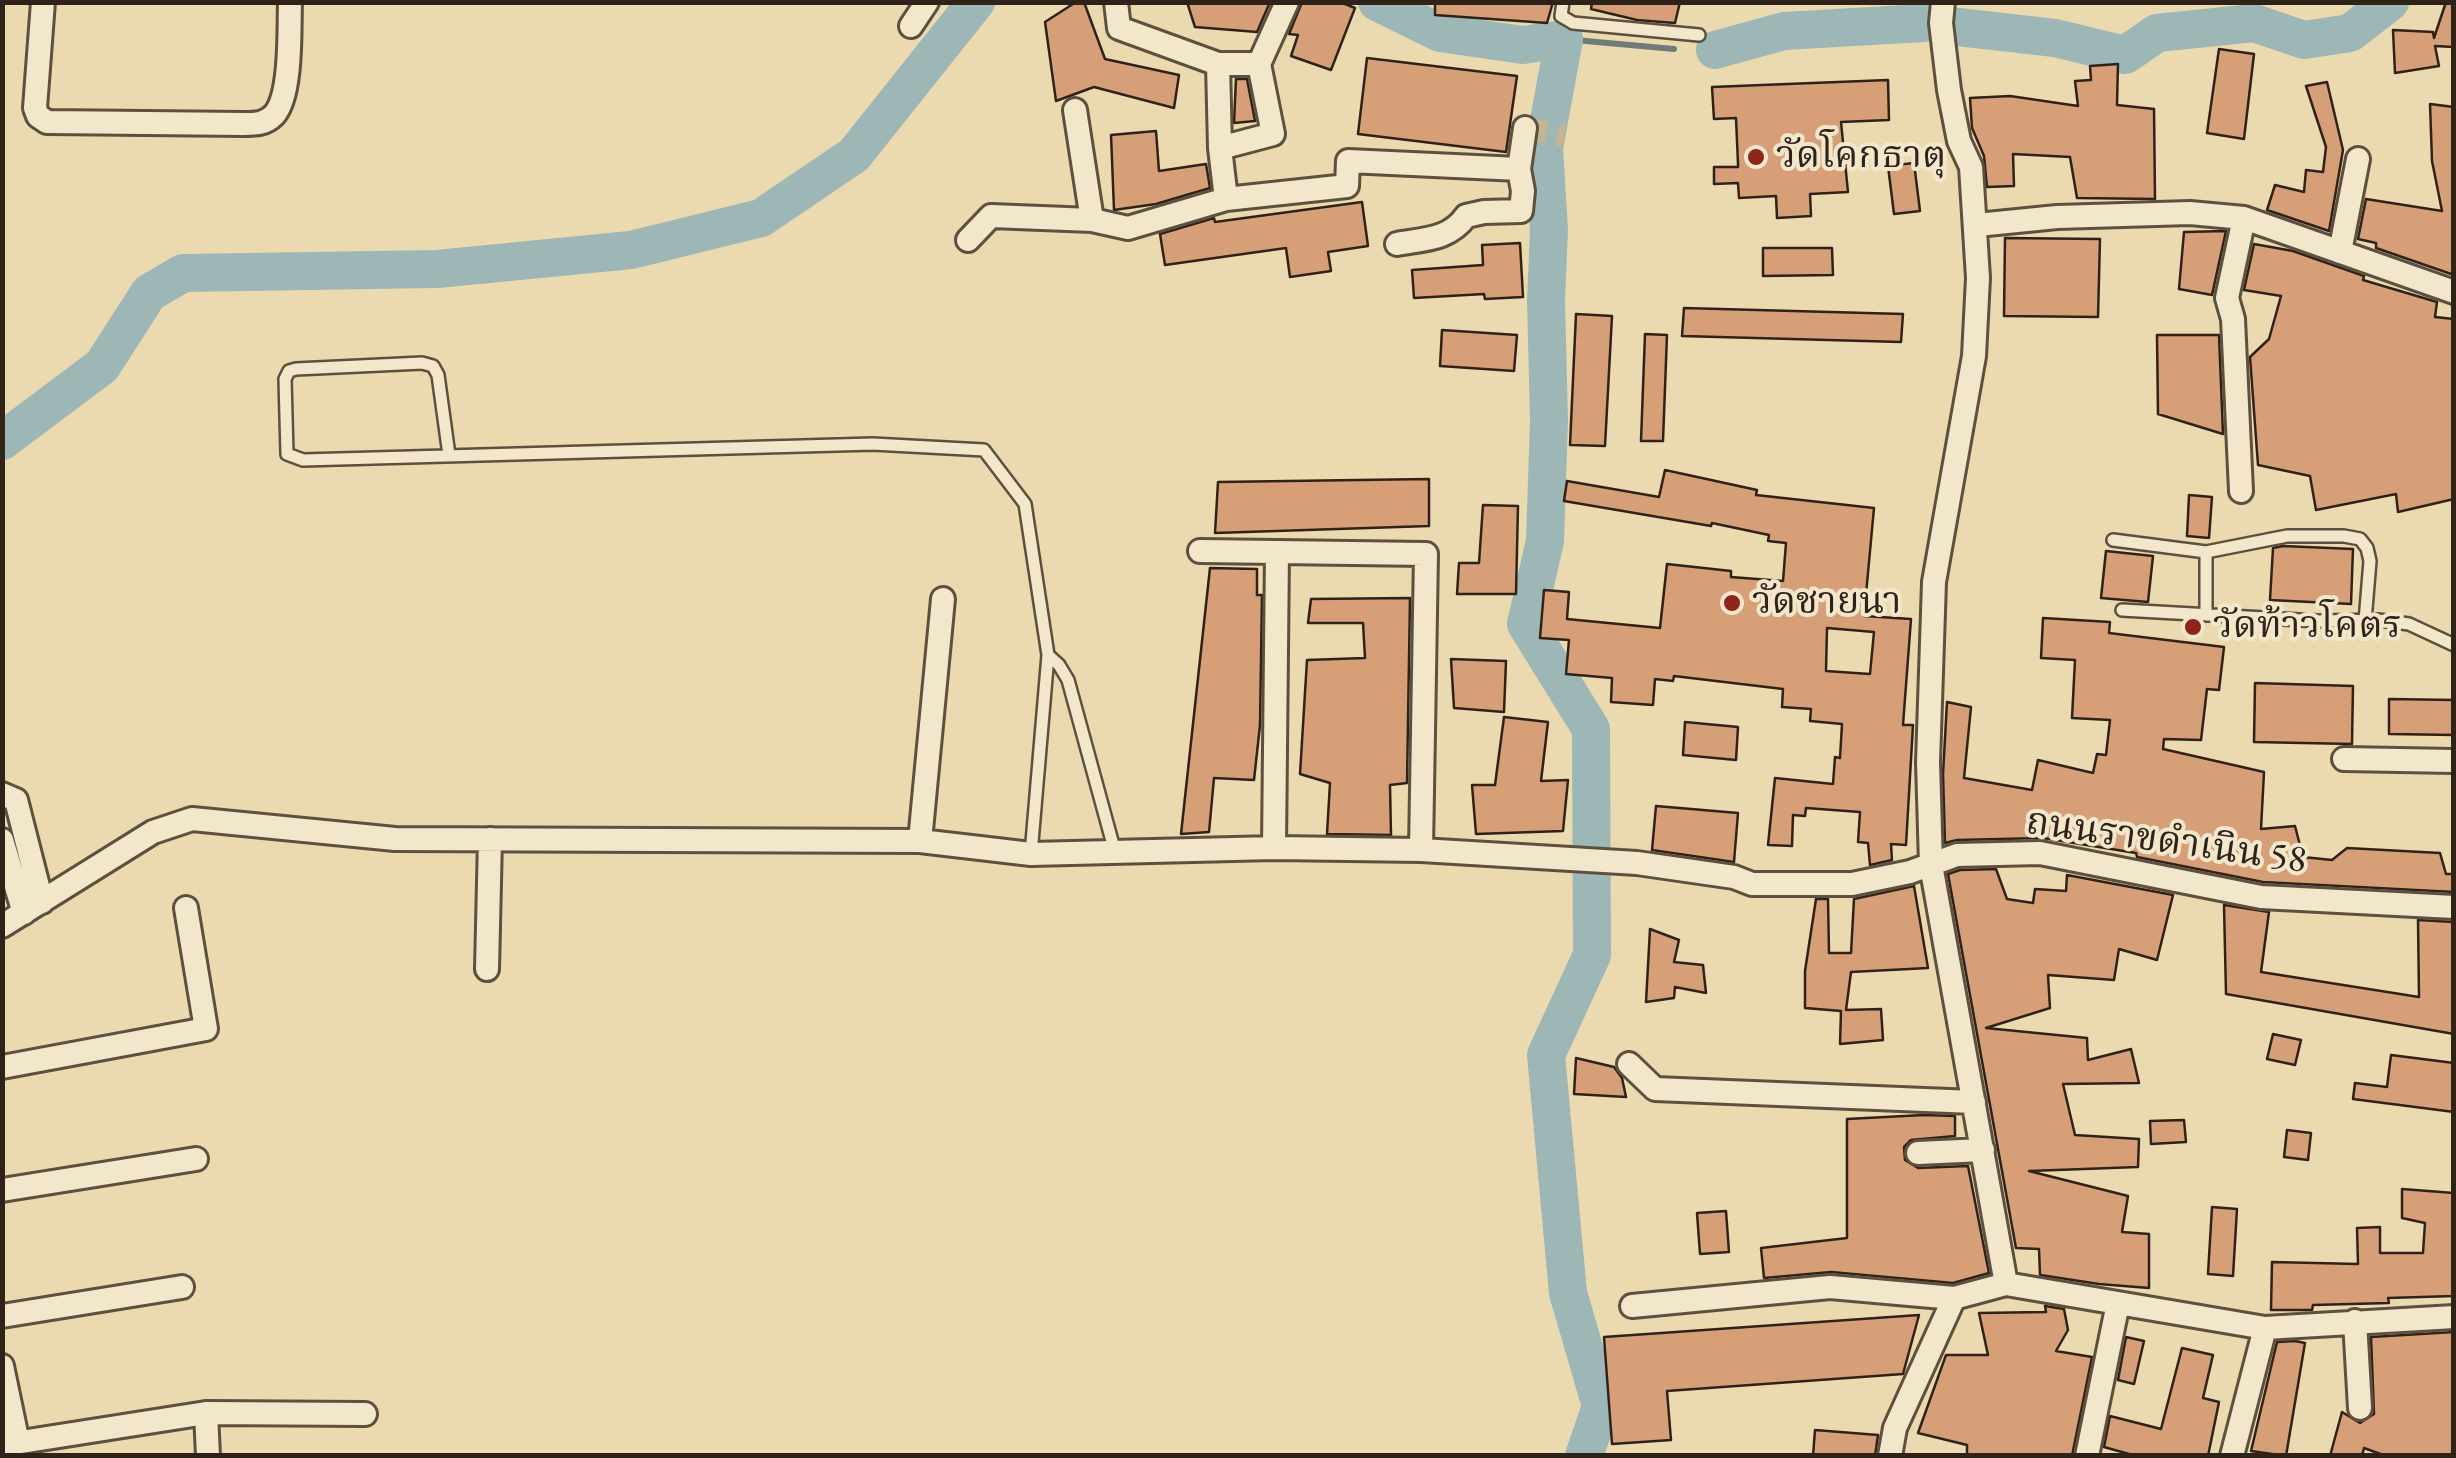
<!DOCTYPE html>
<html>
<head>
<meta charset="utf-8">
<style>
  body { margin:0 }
  #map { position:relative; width:2456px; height:1458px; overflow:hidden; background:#ebd9af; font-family:"EB Garamond",serif }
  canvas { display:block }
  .frame { position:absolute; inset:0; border:5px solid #2f2218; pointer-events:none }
</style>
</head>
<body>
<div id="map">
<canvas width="2456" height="1458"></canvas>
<div class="frame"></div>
</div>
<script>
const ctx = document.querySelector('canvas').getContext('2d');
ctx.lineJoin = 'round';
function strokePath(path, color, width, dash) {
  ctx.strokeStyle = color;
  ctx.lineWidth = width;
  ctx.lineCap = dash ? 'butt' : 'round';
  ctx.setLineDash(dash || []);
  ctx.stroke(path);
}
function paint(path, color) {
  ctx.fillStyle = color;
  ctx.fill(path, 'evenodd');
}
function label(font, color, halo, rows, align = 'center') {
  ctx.font = font + ' "EB Garamond","Noto Serif Thai",serif';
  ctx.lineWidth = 8;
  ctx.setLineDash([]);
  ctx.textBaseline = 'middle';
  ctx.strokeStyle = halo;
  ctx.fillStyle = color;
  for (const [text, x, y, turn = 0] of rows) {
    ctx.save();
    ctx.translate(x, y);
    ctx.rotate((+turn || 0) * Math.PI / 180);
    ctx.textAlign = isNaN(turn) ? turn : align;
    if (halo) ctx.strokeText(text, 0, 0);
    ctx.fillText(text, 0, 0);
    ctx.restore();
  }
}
const stream = new Path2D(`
  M1564,39L1674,49`);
const river = new Path2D(`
  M1377,2L1440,33L1523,45L1564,39L1544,148L1549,230L1546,301L1549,420L1545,541L1526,624L1591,729L1592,955L1546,1055L1568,1293L1601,1406L1584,1456
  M1958,27L2055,38L2125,55L2157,33L2254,23L2304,40L2350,33L2390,2
  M1715,50L1784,31L1924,23
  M2,441L102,366L149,293L183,273L437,269L631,250L761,218L854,155L976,2`);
const building = new Path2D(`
  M1076,2H1084L1105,59L1179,75L1174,108L1094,87L1056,101L1045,22Z
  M1187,2H1270L1257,32L1195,27Z
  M1302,2H1340L1355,8L1331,70L1291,56L1298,35L1289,34Z
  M1435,2H1553L1547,23L1435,15Z
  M1592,2H1680L1675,23L1637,20L1591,9Z
  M2446,2H2454V47L2435,46L2439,66L2395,73L2393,30L2433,32L2434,38Z
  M2219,49L2254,54L2244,139L2207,133Z
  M1367,58L1517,76L1506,152L1358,134Z
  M2118,64L2117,105L2154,109L2155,199L2077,198L2070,157L2013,154L2014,186L1987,187L1984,156L1972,128L1970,98L2010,96L2078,106L2075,81L2091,80L2090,66Z
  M1236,79H1247L1255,121L1234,123Z
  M1888,80L1889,120L1841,122L1848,192L1810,194L1811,216L1777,218L1776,196L1739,198L1738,183L1714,184V167H1738V164L1736,118L1714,119L1712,87Z
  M2327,82L2343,150L2329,231L2267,210L2275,185L2304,192L2306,170L2323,172L2326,147L2306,86Z
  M2430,104L2454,107V275L2376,248V243L2358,239L2366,199L2442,211L2432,161Z
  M1156,131L1159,171L1206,164L1210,188L1156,204L1114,210L1111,135Z
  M1914,163L1920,211L1894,214L1888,166Z
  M1362,202L1368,246L1328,252L1331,271L1290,277L1286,248L1165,265L1160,234L1214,218L1215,222Z
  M2226,231L2212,295L2179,289L2184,232Z
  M2005,238L2100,239L2098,317L2004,316Z
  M1520,243L1523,297L1485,299L1484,294L1414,298L1412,270L1483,265L1482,245Z
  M2254,244L2293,251L2364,276L2363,280L2437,302L2435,317L2454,319V499L2398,512L2396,494L2316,510L2310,476L2258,465L2250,357L2269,339L2281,296L2244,290Z
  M1763,248H1832L1833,275L1763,276Z
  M1684,308L1903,314L1901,342L1682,336Z
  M1576,314L1612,316L1605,446L1570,445Z
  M1442,330L1517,335L1514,371L1440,366Z
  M1645,334L1667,335L1663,441H1641Z
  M2157,335H2219L2223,434L2158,414Z
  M1665,470L1757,490L1756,495L1874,508L1864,616L1911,619L1903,725H1913L1906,845L1891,844L1892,860L1870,865L1868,843L1858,842L1860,812L1806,808L1805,816L1793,815L1792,846L1768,845L1775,778L1833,784L1835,757L1840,758L1842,724L1810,721L1811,709L1782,707L1783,689L1674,676L1673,681L1655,679L1653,705L1611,702L1612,678L1566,674L1569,640L1540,638L1544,590L1569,592L1567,619L1660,628L1667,564L1731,571V577L1783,581L1786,543L1768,541L1769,535L1712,523L1711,526L1564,501L1567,481L1659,497ZM1827,628L1874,632L1870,674L1826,671Z
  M1429,479V526L1215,533L1218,482Z
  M2189,495L2212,497L2209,538L2187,536Z
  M1483,505L1518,506L1516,594H1457L1459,563H1479Z
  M2283,546L2353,549L2351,604L2270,600L2273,548Z
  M2106,551L2153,556L2148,602L2101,598Z
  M1210,568L1257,569V595H1262L1260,725L1254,780L1214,778L1209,832L1181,834Z
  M1410,598L1407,783L1390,785L1391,835L1327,834L1330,783L1300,774L1307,660L1365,658L1363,623H1308L1311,599Z
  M2043,618L2110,622L2109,633L2224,647L2219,690L2207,689L2201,740L2164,739L2163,749L2264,772L2261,829L2295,826L2303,857L2332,860L2347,848L2440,853L2446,874H2454V892L2263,882L2137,857L2136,853L2043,838L1957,840L1945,843L1943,774L1947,702L1971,707L1964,778L2032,790L2038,760L2093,773L2097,754L2106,755L2110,720L2072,718L2075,660L2041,658Z
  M1451,659L1506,661L1504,712L1454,708Z
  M2255,683L2353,686L2352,744L2254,742Z
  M2389,699L2454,700V735L2389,734Z
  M1504,717L1548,722L1541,781L1568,780L1563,831L1476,834L1472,785H1495Z
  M1685,722L1738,727L1736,760L1683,755Z
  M1656,806L1738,813L1734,862L1652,850Z
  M1996,869L2007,899L2033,903L2035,889L2066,891L2067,875L2173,895L2157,960L2119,949L2114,980L2048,975L2050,1008L1986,1028L2087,1038L2088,1060L2131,1049L2139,1083L2063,1084L2075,1135L2139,1139L2138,1167L2029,1171L2128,1196L2122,1232L2149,1234V1288L2099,1284L2040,1275L2039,1249L2016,1248L1948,874L1960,870Z
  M1914,886L1928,968L1851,972L1846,1010L1881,1009L1883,1040L1840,1044L1841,1011L1805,1008V971L1816,899H1828L1829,953H1851L1854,899Z
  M2224,905L2269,912L2261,972L2419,997L2418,920L2454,922V1034L2226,994Z
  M1650,929L1679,940L1674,962L1703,965L1706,993L1675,987L1674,998L1646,1002Z
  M2273,1034L2301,1040L2295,1065L2267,1059Z
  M2391,1055L2454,1063V1112L2353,1099L2355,1083L2387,1087Z
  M1576,1058L1614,1067L1622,1078L1626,1097L1574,1094Z
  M1924,1115L1955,1116V1136L1911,1140L1904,1147L1905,1160L1918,1168L1968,1166L1989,1273L1953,1283L1831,1272L1764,1278L1761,1248L1847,1238V1119Z
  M2184,1120L2186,1142L2151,1144L2150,1121Z
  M2287,1130L2311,1133L2308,1160L2284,1157Z
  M2402,1189L2454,1193V1296L2388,1298L2389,1303L2313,1305L2312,1310H2271L2272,1262L2358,1264L2357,1228L2380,1227V1253H2423L2425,1223L2402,1218Z
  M2212,1207L2237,1209L2233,1276L2208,1274Z
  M1726,1211L1729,1252L1700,1254L1697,1213Z
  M2045,1306L2064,1309L2068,1330L2056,1351L2092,1357L2072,1456H1967V1445L1918,1433L1946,1355H1988L1979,1313L2046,1312Z
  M1919,1315L1903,1374L1667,1391L1671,1440L1612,1444L1604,1337Z
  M2454,1332V1456H2386L2364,1448L2362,1456H2330L2342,1412L2360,1423L2374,1414L2371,1337Z
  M2126,1337L2144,1341L2134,1384L2118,1380Z
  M2295,1341L2305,1343L2286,1456L2251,1451L2277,1342Z
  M2182,1348L2213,1355L2203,1398L2219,1402L2208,1456H2136L2104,1447L2110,1416L2161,1429Z
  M1815,1430L1878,1435L1875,1456H1813Z`);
const streetTunnel = new Path2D(`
  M1525,128L1564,136`);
const lane = new Path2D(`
  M1563,2L1561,16L1573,23L1699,35
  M449,455L438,375L433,366L422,363L296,369L289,371L285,379L287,454L303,460L873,444L984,450L1025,504L1048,655L1031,854
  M2113,540L2206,552L2287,536H2344L2360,539L2367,548L2370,561L2365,621
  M2122,610L2318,621L2378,620L2409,624L2454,645
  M2206,615V552
  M1048,655L1059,665L1068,680L1115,852`);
const street = new Path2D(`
  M43,2L35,108L38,116L47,122L244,124C256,124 265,124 274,115C292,95 289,29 290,2
  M1116,2L1119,28L1218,64
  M1943,2L1941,23L1949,90L1959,141L1971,167L1978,278L1974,356L1934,582L1928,762L1931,865L2006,1284
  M911,26L927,2
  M1259,64L1287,2
  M1075,110L1092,220
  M1220,148L1218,64H1259L1273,134L1220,148L1226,199L1347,186L1348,161L1519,169L1525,128
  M1977,225L2057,217L2190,213L2244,218L2454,292
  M968,240L991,216L1092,220L1128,228L1226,199
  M1397,244C1424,239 1449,240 1466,216L1484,212L1521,211L1523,191L1519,169
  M2340,252L2358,159
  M2241,491L2233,319L2227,298L2244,218
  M1200,551L1277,552
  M2344,759L2454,761
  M2,794L16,800L42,902
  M2,840L24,913
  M920,841L943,599
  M1274,848L1277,552L1426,554L1421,850
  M2,926L153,832L192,819L395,839L920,841L1031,854L1274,848L1421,850L1637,863L1734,877L1752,884H1852L1910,872L1957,855L2040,853L2261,897L2454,907
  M487,969L490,839
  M1629,1064L1655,1089L1974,1102
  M2,1067L206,1029L186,908
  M1918,1153L1983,1150
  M2,1190L196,1159
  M1632,1306L1830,1287L1954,1298L2006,1284L2265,1328L2454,1317
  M2,1316L182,1287
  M2355,1321L2360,1408
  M2,1366L18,1443
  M206,1413L365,1414
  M2,1445L206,1413L208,1456
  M1890,1456L1895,1428L1954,1298
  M2087,1456L2118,1303
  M2232,1456L2265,1328`);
const markers = [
  [1756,157,10,"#8f2418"],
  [1732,603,10,"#8f2418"],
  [2193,627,10,"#8f2418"]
];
const poiNames = [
  ["วัดโคกธาตุ",1776,157],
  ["วัดชายนา",1752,603],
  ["วัดท้าวโคตร",2213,627]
];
const streetNames = [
  ["ถนนราขดำเนิน 58",2166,842,8]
];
strokePath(stream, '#717b77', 6);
strokePath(river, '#9db7b6', 38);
paint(building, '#d79f78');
strokePath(building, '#2f2218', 2.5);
strokePath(streetTunnel, '#c5b491', 22, [22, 11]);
strokePath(lane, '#5e503e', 16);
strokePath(street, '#5e503e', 28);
strokePath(lane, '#f2e6cb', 11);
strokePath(street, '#f2e6cb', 22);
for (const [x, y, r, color] of markers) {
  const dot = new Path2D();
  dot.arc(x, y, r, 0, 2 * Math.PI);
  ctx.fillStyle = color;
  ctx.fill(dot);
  strokePath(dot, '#f2e6cb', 4);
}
label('38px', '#2f2218', '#f2e6cb', poiNames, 'left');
label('38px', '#2f2218', '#f2e6cb', streetNames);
</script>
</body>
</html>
